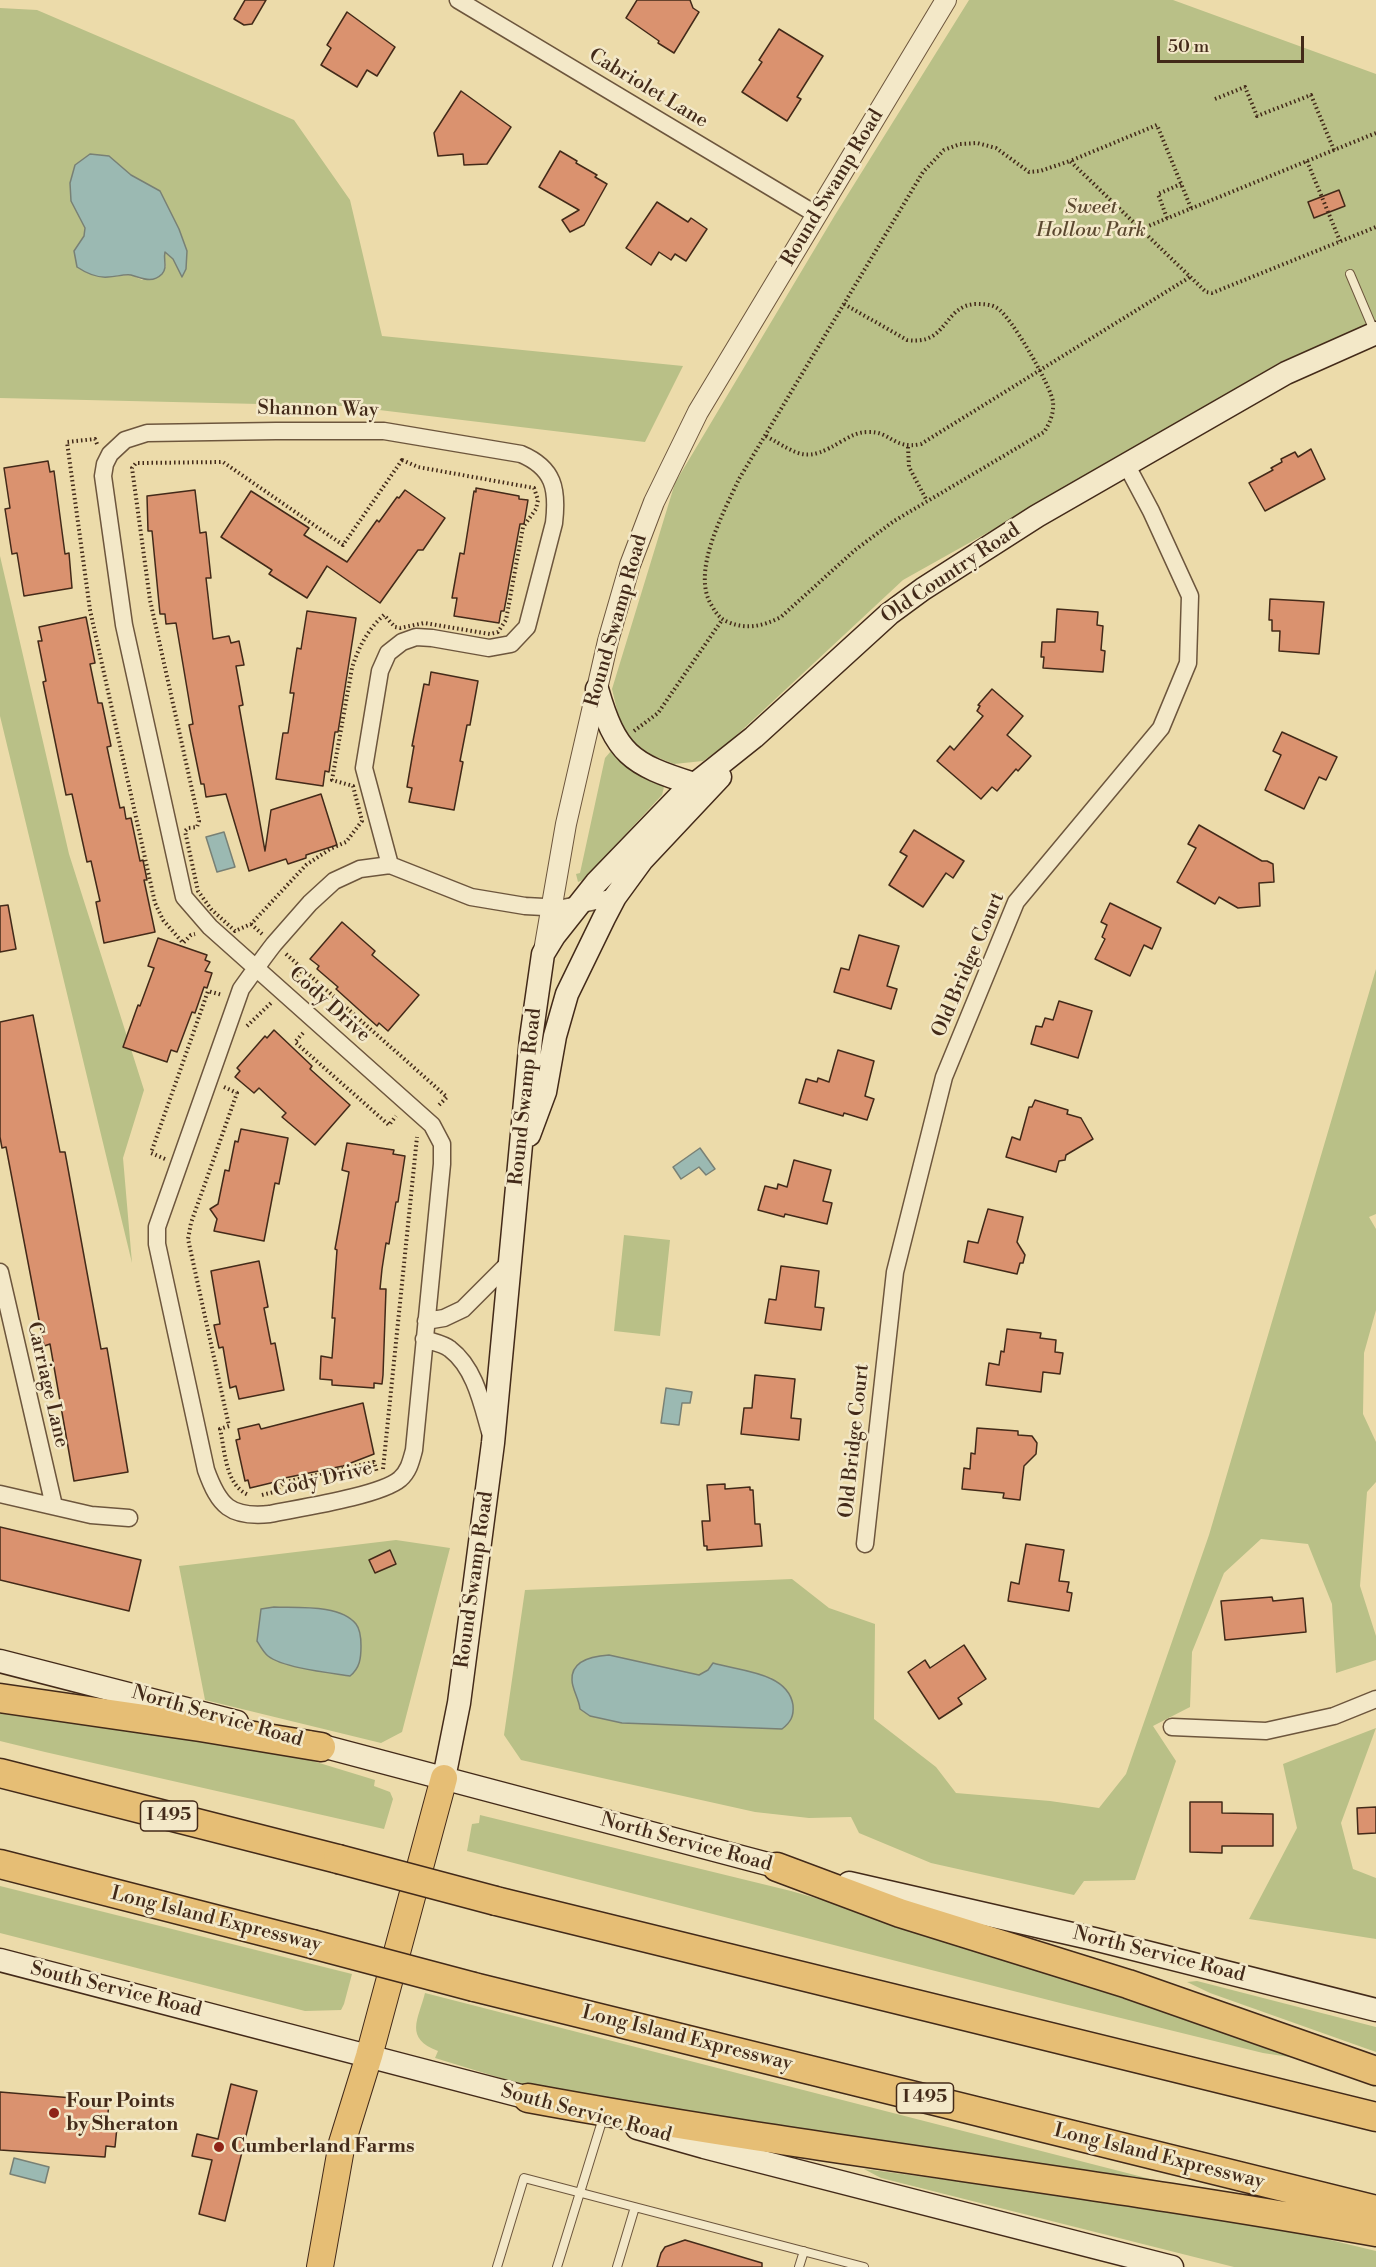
<!DOCTYPE html>
<html>
<head>
<meta charset="utf-8">
<style>
  body { margin:0 }
  #map { position:relative; width:1376px; height:2267px; overflow:hidden; background:#ecdbaa; font-family:"Libre Bodoni",serif }
  canvas { display:block }
  .scale { position:absolute; left:1157px; top:36px; width:147px; height:27px; box-sizing:border-box; border:3px solid #432a19; border-top:0; padding-left:8px; font-size:18px; line-height:21px; white-space:nowrap; color:#432a19; -webkit-text-stroke:4px #f3e8c8; paint-order:stroke }
</style>
</head>
<body>
<div id="map">
<canvas width="1376" height="2267"></canvas>
<div class="scale">50 m</div>
</div>
<script>
const ctx = document.querySelector('canvas').getContext('2d');
ctx.lineJoin = 'round';
function paint(path, color) {
  ctx.fillStyle = color;
  ctx.fill(path, 'evenodd');
}
function strokePath(path, color, width, dash) {
  ctx.strokeStyle = color;
  ctx.lineWidth = width;
  ctx.lineCap = dash ? 'butt' : 'round';
  ctx.setLineDash(dash || []);
  ctx.stroke(path);
}
function label(font, color, halo, rows, align = 'center') {
  ctx.font = font + ' "Libre Bodoni",serif';
  ctx.lineWidth = 5;
  ctx.setLineDash([]);
  ctx.textBaseline = 'middle';
  ctx.strokeStyle = halo;
  ctx.fillStyle = color;
  for (const [text, x, y, turn = 0] of rows) {
    ctx.save();
    ctx.translate(x, y);
    ctx.rotate((+turn || 0) * Math.PI / 180);
    ctx.textAlign = isNaN(turn) ? turn : align;
    if (halo) ctx.strokeText(text, 0, 0);
    ctx.fillText(text, 0, 0);
    ctx.restore();
  }
}
const green = new Path2D(`
  M969,0H1173L1376,74V323L1282,361L1126,455L903,580L726,745L703,761L674,764L644,752L622,731L612,689L675,483L835,215Z
  M0,8L37,10L294,120L350,200L382,336L683,366L645,442L346,406L0,398ZM90,154L109,156L131,175L160,191L179,229L187,251L186,269L182,277L173,259L164,252L166,267L142,280L131,275L108,277L74,251L84,236L85,228L80,219L70,183L75,165Z
  M0,556L69,854L144,1090L123,1158L132,1263L0,716Z
  M611,751H616L662,782L664,787L662,795L583,880L578,882L576,874L580,873L605,758Z
  M1376,969V1214L1369,1217L1376,1229V1310L1364,1353L1363,1414L1376,1442V1482L1367,1492L1360,1586L1376,1636V1660L1336,1673L1332,1604L1308,1544L1261,1539L1224,1573L1192,1652L1190,1707L1153,1726L1176,1761L1135,1880L1084,1881L1074,1895L931,1863L859,1833L851,1817L809,1818L755,1812L521,1760L504,1735L525,1590L792,1579L829,1608L875,1624L874,1719L936,1767L956,1793L1050,1801L1099,1808L1126,1774L1209,1535ZM609,1655L699,1675L708,1670L713,1663L772,1678L782,1729L622,1723L580,1709L579,1698Z
  M624,1235L670,1240L660,1336L614,1331Z
  M396,1540L450,1548L402,1732L381,1743L205,1700L179,1566ZM257,1642L333,1673L287,1664L268,1656Z
  M0,1707L303,1758L375,1780L374,1786L390,1792L393,1799L384,1829L45,1752L0,1741Z
  M1376,1728L1341,1823L1353,1869L1376,1878V1939L1249,1919L1297,1828L1283,1764Z
  M480,1815L791,1891L983,1946L1269,2047L1296,2058L1263,2053L1068,2005L467,1851L472,1824L479,1823Z
  M0,1886L352,1974L344,2004L341,2010L305,2011L0,1933Z
  M1197,1981L1376,2027V2052L1210,1993L1187,1982Z
  M425,1993L1166,2183L692,2119L530,2087L435,2058L438,2051C404,2038 418,2020 425,1993Z
  M864,2169L1178,2210L1251,2221L1376,2251V2267H1234L881,2178Z`);
const water = new Path2D(`
  M90,154L109,156L131,175L160,191L179,229L187,251L186,269L182,277L173,259L165,252C163,260 168,267 162,274C152,284 142,278 131,275C123,274 116,277 108,277C97,278 86,273 77,267L74,251L84,236L85,228L71,201L70,183L75,165Z
  M224,832L235,867L217,872L206,837Z
  M700,1148L715,1169L706,1175L699,1167L681,1179L673,1167Z
  M666,1388L692,1392L690,1403H682L679,1425L661,1423Z
  M274,1607C297,1608 340,1604 356,1624C360,1629 361,1640 361,1646C361,1658 360,1668 350,1676C331,1673 283,1668 268,1656C264,1653 260,1646 257,1641L261,1609Z
  M609,1655L699,1675L708,1670L713,1663C739,1671 788,1672 793,1705C794,1716 791,1722 782,1729L622,1723L590,1716L580,1709C579,1699 572,1689 572,1680C571,1660 593,1656 609,1655Z
  M14,2158L49,2167L45,2183L10,2174Z`);
const building = new Path2D(`
  M245,0H266L252,24L244,25L234,19Z
  M637,0H690L693,8L699,12L674,53L658,43L659,41L626,18Z
  M347,12L395,47L377,76L367,70L357,87L321,65L331,48L327,45Z
  M779,29L823,56L797,97L801,99L787,121L742,92L762,62L759,60Z
  M461,91L511,127L487,164L464,165L463,154L438,156L434,133Z
  M560,151L577,161L576,163L597,175L595,177L607,184L584,225L570,232L562,220L579,210L539,187Z
  M1339,190L1345,206L1314,218L1308,202Z
  M657,202L688,222L691,218L707,229L686,261L675,254L671,260L659,252L651,265L626,248Z
  M1311,449L1325,479L1265,511L1249,483L1273,470L1271,468L1282,462L1281,459L1295,452L1298,457Z
  M48,461L50,472L54,471L65,554L69,553L72,588L24,596L17,553L12,554L5,509L10,508L4,468Z
  M476,488L519,496V499L528,500L524,524H520L504,611H501L499,623L454,616L457,598H452L460,553L464,554L474,491L476,492Z
  M195,490L200,533L206,532L211,578H206L213,639L229,636L231,643L239,641L244,665L236,666L243,705L239,706L265,851L271,810L321,794L337,845L306,855V858L288,864L286,859L249,871L226,794L206,797L204,784H201L189,725L193,724L176,623L166,624L165,614H160L152,531H148L147,496Z
  M405,490L445,518L423,550H418L380,603L327,566L307,598L269,574L272,570L221,537L251,491L309,528L304,535L347,562L377,520L379,522L397,497L399,498Z
  M1270,599L1324,602L1319,654L1279,651L1280,631H1272V620H1269Z
  M1057,609L1098,612L1097,625L1103,626L1101,650L1105,651L1103,672L1043,668L1044,657H1041L1042,642H1055Z
  M307,611L356,618L338,732H335L329,772L325,771L323,786L276,779L283,733H288L294,693H290L297,648L301,649Z
  M86,617L95,663L90,664L98,703H102L111,746L107,747L120,808L124,807L126,819L131,818L140,861L143,860L147,880H144L155,932L104,943L96,902L100,901L91,861L87,862L72,794L66,795L43,682L46,681L38,641H42L39,627Z
  M431,672L478,681L470,725H467L460,761L463,762L454,810L409,802L412,788L407,787L414,746H412L424,684L429,685Z
  M992,689L1023,716L1007,735L1031,756L1018,771L1016,769L997,791L992,787L981,799L937,761L950,746L954,750L983,716L977,711L980,706L978,705Z
  M1282,732L1337,757L1326,780L1319,777L1304,809L1265,790L1281,755L1273,751Z
  M1199,825L1262,861H1267L1273,864L1274,882L1259,883L1260,906L1238,908L1219,897L1215,904L1177,882L1196,848L1188,844Z
  M914,830L964,861L953,878L946,873L923,907L889,885L907,856L900,852Z
  M1110,903L1161,928L1152,949L1144,945L1130,976L1095,959L1105,939L1102,937L1107,925L1101,922Z
  M8,905L16,949L0,952V906Z
  M342,922L375,951L372,955L419,995L388,1031L379,1023L377,1026L336,989L338,987L317,969L319,966L310,959Z
  M859,935L899,946L887,986L897,989L891,1009L834,992L841,968L849,970Z
  M158,938L207,955L205,960L210,962L205,971L212,973L207,988L204,987L195,1013L192,1012L177,1052L171,1050L167,1062L123,1047L138,1005L140,1006L154,968L148,966Z
  M1059,1001L1092,1011L1078,1058L1031,1044L1036,1026L1042,1027L1045,1018L1053,1020Z
  M33,1015L60,1152H65L101,1349L107,1348L128,1472L74,1481L50,1344L44,1346L6,1147L2,1148L0,1137V1022Z
  M274,1030L312,1066L310,1069L350,1105L315,1145L282,1117L286,1113L259,1088L254,1093L235,1077L240,1071L237,1068L265,1036L267,1038Z
  M838,1050L874,1061L865,1096L874,1099L867,1120L844,1113L843,1116L799,1103L806,1079L817,1082L818,1078L829,1082Z
  M1035,1100L1068,1110L1067,1114L1081,1118L1093,1139L1066,1155L1065,1160L1059,1161L1056,1172L1006,1157L1012,1137L1020,1140L1029,1107H1032Z
  M241,1129L288,1138L279,1184L275,1183L264,1241L214,1231L217,1219L210,1209L218,1204L225,1170L229,1171L235,1141L238,1142Z
  M347,1143L394,1150L393,1154L405,1156L398,1202H396L389,1244L386,1243L382,1269L380,1289H386L383,1375L382,1384L374,1383V1388L332,1385V1380L320,1379L321,1356L332,1358L335,1318H332L337,1250L335,1249L349,1172L342,1170Z
  M794,1160L831,1170L823,1201L832,1203L827,1224L785,1214L784,1217L758,1210L765,1186L777,1189L778,1184L787,1187Z
  M988,1209L1023,1217L1017,1242L1025,1255L1023,1263H1020L1017,1274L964,1262L968,1241L978,1243Z
  M259,1261L268,1307L264,1308L271,1344L275,1343L284,1390L239,1399L236,1386L230,1388L223,1347L219,1348L214,1325L220,1324L211,1271Z
  M781,1266L819,1271L815,1307L824,1308L821,1330L765,1323L769,1299L776,1300Z
  M1007,1329L1041,1333L1040,1338L1056,1340L1055,1352L1063,1353L1060,1374L1043,1372L1041,1392L986,1385L989,1363L999,1365L1001,1351L1004,1352Z
  M755,1375L795,1379L791,1418L801,1419L799,1440L741,1434L744,1408H752Z
  M363,1403L374,1454L343,1466L275,1480V1482L250,1488L248,1480L245,1481L236,1440L240,1439L238,1429L259,1424L261,1429Z
  M977,1428L1018,1431V1435L1032,1436L1037,1443L1036,1454L1024,1466L1020,1500L1003,1498L1004,1493L962,1489L964,1468L970,1469L971,1453L975,1454Z
  M725,1484V1489L750,1487V1490H753L755,1524H760L762,1546L707,1550V1546H704L702,1521H710L707,1485Z
  M0,1527L141,1560L129,1611L0,1580Z
  M1026,1544L1064,1550L1059,1581L1069,1582L1067,1592L1072,1593L1069,1611L1008,1601L1011,1582L1019,1584Z
  M390,1550L396,1564L375,1573L369,1560Z
  M1272,1597L1273,1601L1303,1598L1306,1632L1225,1640L1221,1601Z
  M964,1645L986,1679L958,1698L962,1704L939,1719L908,1672L925,1660L930,1668Z
  M1190,1802H1222V1813L1273,1814V1846H1222V1853L1190,1852Z
  M1376,1807V1833L1358,1834L1357,1808Z
  M231,2084L257,2091L225,2221L199,2214L212,2160L192,2156L197,2134L218,2139Z
  M0,2092L109,2101L107,2126L117,2127L115,2147L106,2146L105,2157L0,2150Z
  M685,2240L762,2263V2267H657L661,2253L665,2247Z`);
const path = new Path2D(`
  M1215,99L1245,87L1257,116L1311,95L1334,150L1376,133
  M1307,161L1340,241
  M1191,208L1157,125L1070,161L1206,292L1212,293L1376,227
  M1167,218L1158,194L1181,184
  M1141,229L1334,150
  M844,304L907,340C948,346 943,306 975,304C983,304 991,304 997,308C1011,316 1051,386 1053,402C1054,413 1050,423 1044,432L894,521L855,550L781,617C763,626 747,630 728,622C720,619 716,613 712,606C690,572 724,512 739,479L923,172L944,150L960,144L977,143L996,148L1029,172L1040,171L1070,161
  M766,436C801,456 806,463 842,441C851,436 858,432 868,432C891,431 893,450 921,444L1190,277
  M97,444L95,439L67,442L90,610L155,903L163,920L183,943L191,935L195,934
  M908,447L909,467L927,501
  M402,460L418,467L534,488L538,500L536,509L523,527L506,620L498,632L490,634L424,623L400,628L395,627L384,615C368,629 358,648 352,668L332,780L353,786L362,821L346,842L330,849L306,865L251,924L235,931L211,909L198,891L185,831L188,828L197,827L199,821L150,600L132,468L136,463H140L223,462L343,545Z
  M634,731L658,713L722,620
  M251,924L262,934
  M286,954L447,1097L437,1107
  M293,979L303,969
  M247,1026L272,1002
  M303,1033L295,1042L389,1125L396,1116
  M224,1087L237,1093L191,1223L188,1239L229,1426L220,1429C225,1450 225,1486 249,1495
  M165,1159L151,1153L208,991L222,995
  M383,1469L417,1137
  M262,1495L274,1492L285,1482L374,1462L377,1473`);
const service = new Path2D(`
  M1350,274L1375,333
  M497,2267L524,2178L864,2267
  M557,2267L603,2118
  M617,2267L635,2207
  M799,2267L804,2251`);
const minor = new Path2D(`
  M458,0L817,215
  M390,865L364,768L380,671L388,653L402,642L416,637L432,638L489,648L511,644L527,627L554,523C558,489 554,468 521,454L384,431H276L147,433L125,440L110,454L105,464L103,476L124,625L184,897L210,927L432,1125L442,1144V1164L414,1450C411,1461 409,1471 400,1479C380,1496 299,1508 270,1514C230,1518 219,1506 206,1470L157,1244V1227L241,989C252,974 263,958 274,944L310,903L334,881L360,869L390,865L471,897L525,906L563,908L615,897
  M0,1272L54,1506
  M426,1321L444,1318L463,1309L511,1261
  M424,1339C433,1342 444,1344 450,1349C475,1368 482,1404 490,1432
  M0,1494L91,1515L129,1518
  M865,1544L895,1272L944,1077L1016,902L1161,728L1188,663L1190,596L1151,511L1126,464
  M1172,1727L1266,1731L1334,1716L1376,1699`);
const tertiary = new Path2D(`
  M544,951L566,824L608,641L630,565L654,502L698,412L946,0`);
const secondary = new Path2D(`
  M597,689C616,754 630,764 694,784
  M529,1135L545,1092L555,1036L567,994L604,918L615,897L642,860L720,777
  M0,1661L237,1722
  M307,1742L794,1871
  M444,1778L459,1703L493,1443L531,1038L543,954L554,936L596,883L680,796L754,737L889,614L923,589L1037,516L1286,373L1376,333
  M849,1883L1094,1939L1376,2010
  M0,1960L544,2102
  M637,2128L704,2147L1172,2267`);
const primary = new Path2D(`
  M320,2267L342,2143L369,2056L444,1778`);
const motorway = new Path2D(`
  M0,1698L200,1727L321,1747
  M0,1773L338,1859
  M0,1864L312,1944
  M777,1867L900,1913L1128,1984L1376,2071
  M496,1901L1376,2117
  M474,1987L1376,2210
  M528,2098C810,2150 1094,2181 1376,2232`);
const motorwayBridge = new Path2D(`
  M338,1859L496,1901
  M312,1944L474,1987`);
const markers = [
  [54,2113,6,"#8f2418"],
  [219,2147,6,"#8f2418"]
];
const shields = [
  [169,1816,57],
  [925,2098,57]
];
const shieldNames = [
  ["I 495",169,1816],
  ["I 495",925,2098]
];
const streetNames = [
  ["Cabriolet Lane",648,89,31],
  ["Round Swamp Road",833,188,-59],
  ["Shannon Way",318,410,1],
  ["Old Country Road",951,574,-34],
  ["Round Swamp Road",617,621,-74],
  ["Old Bridge Court",969,965,-67],
  ["Cody Drive",329,1005,42],
  ["Round Swamp Road",526,1097,-84],
  ["Carriage Lane",47,1385,77],
  ["Old Bridge Court",855,1441,-84],
  ["Cody Drive",323,1480,-13],
  ["Round Swamp Road",475,1580,-82],
  ["North Service Road",217,1717,16],
  ["North Service Road",686,1843,15],
  ["Long Island Expressway",216,1920,14],
  ["North Service Road",1159,1955,14],
  ["South Service Road",116,1990,14],
  ["Long Island Expressway",687,2039,14],
  ["South Service Road",586,2114,15],
  ["Long Island Expressway",1159,2157,14]
];
const parkNames = [
  ["Sweet",1091,208],
  ["Hollow Park",1091,231]
];
const poiNames = [
  ["Four Points",66,2102],
  ["by Sheraton",66,2125],
  ["Cumberland Farms",231,2147]
];
paint(green, '#b9c087');
paint(water, '#9bb9b2');
strokePath(water, '#788075', 1.5);
paint(building, '#da926f');
strokePath(building, '#432a19', 1.5);
strokePath(service, '#6d563d', 10);
strokePath(minor, '#6d563d', 19);
strokePath(tertiary, '#6d563d', 22);
strokePath(secondary, '#432a19', 25);
strokePath(primary, '#432a19', 28);
strokePath(motorway, '#432a19', 31);
strokePath(path, '#432a19', 4, [1.5, 3]);
strokePath(service, '#f3e8c8', 8);
strokePath(minor, '#f3e8c8', 16);
strokePath(tertiary, '#f3e8c8', 20);
strokePath(secondary, '#f3e8c8', 22);
strokePath(primary, '#e6be75', 26);
strokePath(motorway, '#e6be75', 28);
strokePath(motorwayBridge, '#432a19', 31, []);
strokePath(motorwayBridge, '#e6be75', 28);
for (const [x, y, r, color] of markers) {
  const dot = new Path2D();
  dot.arc(x, y, r, 0, 2 * Math.PI);
  ctx.fillStyle = color;
  ctx.fill(dot);
  strokePath(dot, '#f3e8c8', 2);
}
for (const [x, y, w] of shields) {
  const box = new Path2D();
  box.roundRect(x - w / 2, y - 15, w, 30, 4.5);
  ctx.fillStyle = '#f3e8c8';
  ctx.fill(box);
  strokePath(box, '#432a19', 1.5);
}
label('bold 18px', '#432a19', null, shieldNames);
label('20px', '#432a19', '#f3e8c8', streetNames);
label('italic 20px', '#5b482f', '#f3e8c8', parkNames);
label('bold 20px', '#432a19', '#f3e8c8', poiNames, 'left');
</script>
</body>
</html>
